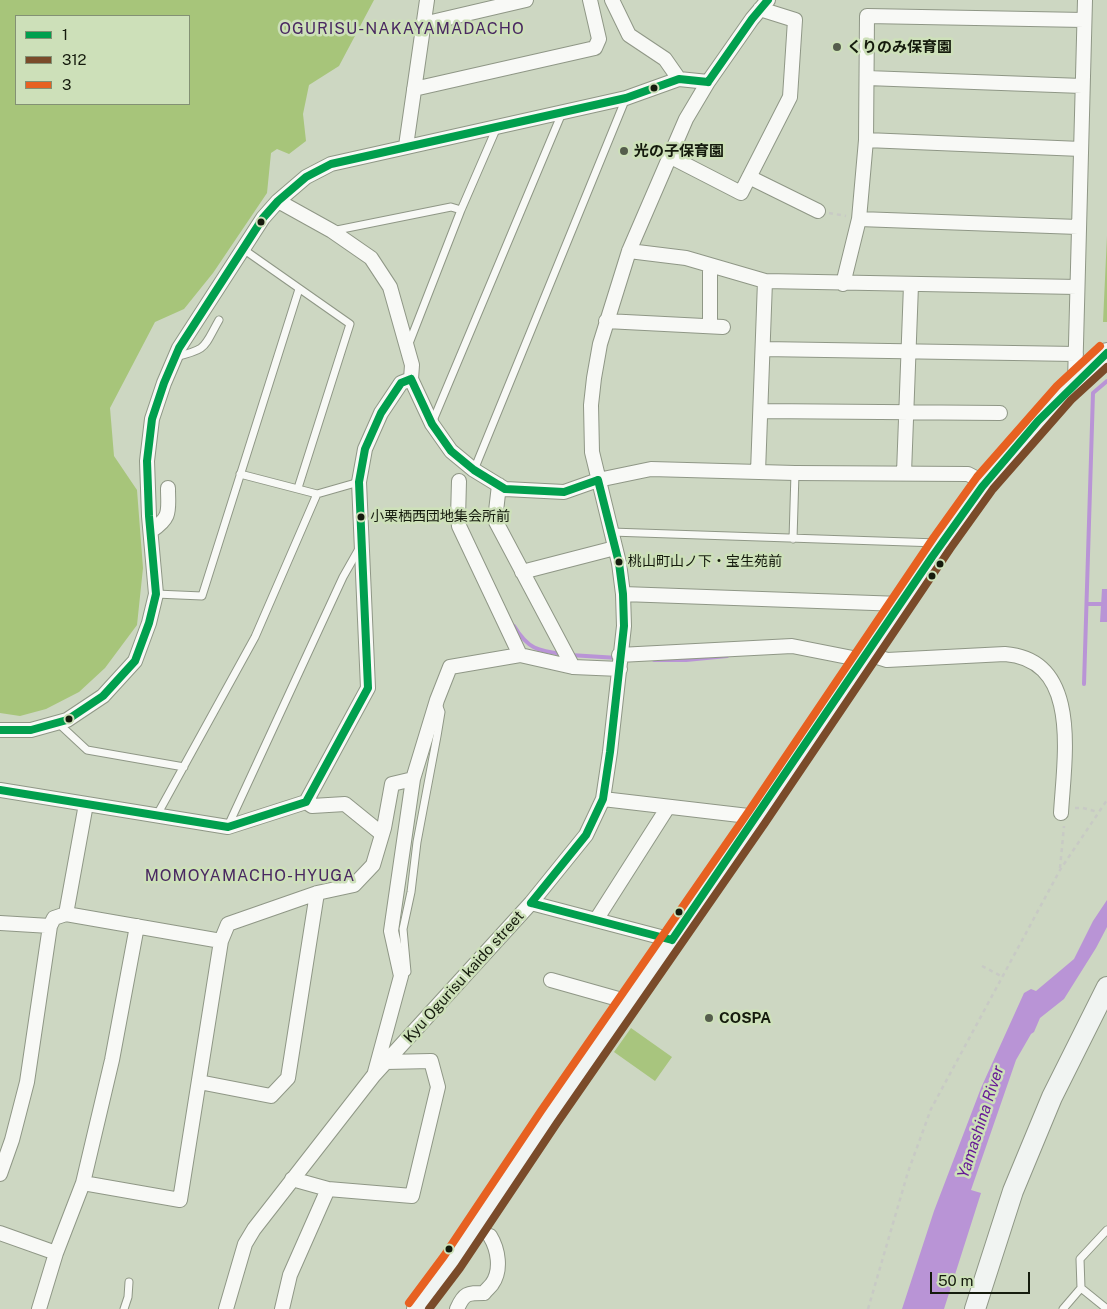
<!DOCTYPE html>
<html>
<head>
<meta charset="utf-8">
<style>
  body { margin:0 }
  #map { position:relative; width:1107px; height:1309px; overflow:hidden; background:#cdd7c2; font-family:"Public Sans",sans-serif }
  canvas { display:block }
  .legend { position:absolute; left:15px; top:15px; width:175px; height:90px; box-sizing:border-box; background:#cde0b9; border:1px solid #839174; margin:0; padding:6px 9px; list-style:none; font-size:15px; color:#151b0d }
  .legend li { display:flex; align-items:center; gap:10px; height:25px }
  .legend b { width:25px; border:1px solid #839174 }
  .scale { position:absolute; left:930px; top:1272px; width:100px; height:22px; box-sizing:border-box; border:2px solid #151b0d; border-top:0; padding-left:6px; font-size:15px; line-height:18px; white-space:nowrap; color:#151b0d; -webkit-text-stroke:4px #cde0b9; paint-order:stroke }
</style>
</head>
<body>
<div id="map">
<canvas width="1107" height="1309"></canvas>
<ul class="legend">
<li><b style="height:6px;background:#019f4e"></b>1</li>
<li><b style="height:6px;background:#7a4b2a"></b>312</li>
<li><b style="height:6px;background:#e76121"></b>3</li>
</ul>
<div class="scale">50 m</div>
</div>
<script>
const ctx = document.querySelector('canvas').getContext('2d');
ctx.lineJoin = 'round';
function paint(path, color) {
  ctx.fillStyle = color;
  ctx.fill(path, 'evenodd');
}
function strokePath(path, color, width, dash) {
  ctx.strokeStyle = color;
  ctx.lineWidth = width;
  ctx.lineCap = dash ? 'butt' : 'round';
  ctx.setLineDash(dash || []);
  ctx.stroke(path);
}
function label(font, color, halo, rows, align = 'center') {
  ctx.font = font + ' "Public Sans","Noto Sans JP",sans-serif';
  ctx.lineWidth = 5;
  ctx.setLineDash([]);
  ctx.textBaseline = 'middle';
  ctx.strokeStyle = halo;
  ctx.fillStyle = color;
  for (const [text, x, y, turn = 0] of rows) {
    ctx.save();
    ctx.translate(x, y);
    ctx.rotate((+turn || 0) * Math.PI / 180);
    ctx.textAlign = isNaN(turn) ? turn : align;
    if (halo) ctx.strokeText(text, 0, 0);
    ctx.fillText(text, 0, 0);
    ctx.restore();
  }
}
const green = new Path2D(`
  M1107,236V322H1103Z
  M631,1028L672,1057L655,1081L614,1052Z`);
const forest = new Path2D(`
  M0,0H374L339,66L309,85L303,114L306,141L289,154L277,149L271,153L267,193L213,273L184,309L155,322L110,408L114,456L137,490L143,568L137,625L105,668L79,692L46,709L20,716L0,713ZM16,16H189V104H16Z`);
const water = new Path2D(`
  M1102,589H1107V622H1100Z
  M1107,900V927L1096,948L1064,999L1040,1018L1034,1032L1031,1034L1016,1060L971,1190L981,1193L944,1309H902L934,1211L981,1088L1024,993L1031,989L1036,991L1074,959L1093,921Z`);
const stream = new Path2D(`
  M1087,604H1101
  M514,626C528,649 538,651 563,654
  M570,655L618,658
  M654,660H686L727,656
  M1084,684L1093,393L1107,381`);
const path = new Path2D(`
  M829,213L846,216
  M1075,808H1083L1098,812
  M1060,868L1064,826
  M982,966L1001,976
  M868,1309L908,1172L931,1109L1060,870L1107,800`);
const lane = new Path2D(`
  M332,231L451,207L461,210
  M243,249L350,324L298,488
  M408,346L461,210L497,127
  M175,357C208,349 203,348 219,320
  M432,423L562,113
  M474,470L626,98
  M240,474L317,494L359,482
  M611,532L938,543
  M793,539L795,473
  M156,594L202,596L299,289
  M58,723L87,750L184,767
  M157,815L255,637L317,494
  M228,826L343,577L360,547
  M401,976L407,972L403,929L411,892L417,842L437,736L441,712L438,704
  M124,1309L128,1297L129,1282
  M1063,1309L1081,1288
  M1107,1309L1081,1288L1080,1259L1107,1230`);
const street = new Path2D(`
  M612,0L629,35L665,59L679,79
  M423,24L526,0
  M867,78L1082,86
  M414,89L595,48L599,39L590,0
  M866,140L1081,149
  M406,146L427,0
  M669,156L741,193L790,97L795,20L760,9
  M749,177L818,211
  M278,201L332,231L371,258L390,287L412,365L411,379L432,424L451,451L474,470L505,489L564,492L598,480L651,469L795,473L968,474L985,483
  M859,219L1078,227
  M629,251L686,258L765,281L1077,287
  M710,266V326
  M843,284L859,219L866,140L867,16L1084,20
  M606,321L723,327
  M763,349L1076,354
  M1075,382L1085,0
  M761,411L1000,413
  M758,472L765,281
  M904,473L911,285
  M459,481L458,518L459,526L520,655
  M499,485L495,520L573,667
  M151,531C172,517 168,511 168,488
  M522,572L615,548
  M623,594L901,604
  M868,654L887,660L1005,654C1082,660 1064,759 1061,813
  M619,655L792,646L863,660
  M0,730H31L67,720L103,696L135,661L149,623L156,594L149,516L147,461L152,419L164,383L179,348L263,218L278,201L306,177L331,164L626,98L679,79L708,82
  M0,790L228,827L306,802L368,688L359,482L365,449L381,413L401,383L411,379
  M603,799L757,817
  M306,802L312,806L345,804L382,834
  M531,903L672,940
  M66,914L86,804
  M596,920L668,807
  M0,923L50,926L54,918L66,914L221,941
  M551,980L629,1002
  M375,1072L401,976L391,931L413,779L437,700L450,667L520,655L573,667L620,669
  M199,1082L271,1096L288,1078L317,893
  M0,1174L12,1140L27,1082L50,926
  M292,1179L328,1189L412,1196L438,1087L431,1061L386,1062
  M83,1183L180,1200L221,941L228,924L317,893L354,885L373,865L384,828L392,784L413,779
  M0,1233L56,1253
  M39,1309L56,1253L83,1183L112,1060L137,926
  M226,1309L245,1244L254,1229L374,1075L531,903L586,835L603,799L610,752L624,626L623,594L619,563L592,452L591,405L594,378L600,344L629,251L686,119L708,82L752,19L768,0
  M282,1309L290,1275L328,1189
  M457,1309C464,1293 467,1293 484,1293C486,1290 490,1287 492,1284C502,1270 498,1249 490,1236`);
const secondary = new Path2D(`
  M417,1309L452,1262L549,1117L757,817L942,543L985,483L1001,463L1064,393L1107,353
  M975,1309L1013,1191L1052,1097L1107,987`);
const bus1 = new Path2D(`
  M708,82L752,19L768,0
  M411,379L432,424L451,451L474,470L505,489L564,492L598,480
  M0,730H31L67,720L103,696L135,661L149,623L156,594L149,516L147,461L152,419L164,383L179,348L263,218L278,201L306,177L331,164L626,98L679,79L708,82
  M0,790L228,827L306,802L368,688L359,482L365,449L381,413L401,383L411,379
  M531,903L586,835L603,799L610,752L624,626L623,594L619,563L598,480
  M531,903L672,940
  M672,940L932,557L982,487L1038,421L1107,353`);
const bus2 = new Path2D(`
  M429,1309L460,1268L557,1123L765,823L950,549L993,489L1071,400L1107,367`);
const bus3 = new Path2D(`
  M409,1303L444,1256L541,1111L749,811L934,537L977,477L1057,386L1100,346`);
const markers = [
  [837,47,5,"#555d4c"],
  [654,88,4.5,"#151b0d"],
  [624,151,5,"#555d4c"],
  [261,222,4.5,"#151b0d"],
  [361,517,4.5,"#151b0d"],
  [619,562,4.5,"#151b0d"],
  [940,564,4.5,"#151b0d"],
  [932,576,4.5,"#151b0d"],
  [69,719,4.5,"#151b0d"],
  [679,912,4.5,"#151b0d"],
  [709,1018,5,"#555d4c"],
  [449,1249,4.5,"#151b0d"]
];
const busNames = [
  ["小栗栖西団地集会所前",370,517],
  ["桃山町山ノ下・宝生苑前",628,562]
];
const poiNames = [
  ["くりのみ保育園",847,47],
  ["光の子保育園",634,151],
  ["COSPA",719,1018]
];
const streetNames = [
  ["Kyu Ogurisu kaido street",464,977,-48]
];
const neighbourhoodNames = [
  ["OGURISU-NAKAYAMADACHO",402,29],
  ["MOMOYAMACHO-HYUGA",250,876]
];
const waterNames = [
  ["Yamashina River",981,1122,-72]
];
paint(green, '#a8c57e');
paint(forest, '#a7c57a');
paint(water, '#b994d6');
strokePath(stream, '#b994d6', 4);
strokePath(lane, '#8f9786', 9);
strokePath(street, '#8f9786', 16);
strokePath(secondary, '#8f9786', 22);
strokePath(path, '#c8cac5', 2.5, [4, 4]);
strokePath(lane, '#f8f9f6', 7);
strokePath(street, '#f8f9f6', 14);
strokePath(secondary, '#f1f4f2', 20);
strokePath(bus1, '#019f4e', 8);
strokePath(bus2, '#7a4b2a', 8);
strokePath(bus3, '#e76121', 8);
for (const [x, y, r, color] of markers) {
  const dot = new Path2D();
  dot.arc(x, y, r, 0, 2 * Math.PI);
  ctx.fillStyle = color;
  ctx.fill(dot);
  strokePath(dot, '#cde0b9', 2);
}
label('14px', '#151b0d', '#cde0b9', busNames, 'left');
label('bold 15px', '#151b0d', '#cde0b9', poiNames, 'left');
label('15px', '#151b0d', '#cde0b9', streetNames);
ctx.letterSpacing = '1px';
label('16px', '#492861', '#cde0b9', neighbourhoodNames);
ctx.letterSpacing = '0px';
label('italic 16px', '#671996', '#cde0b9', waterNames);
</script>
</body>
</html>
